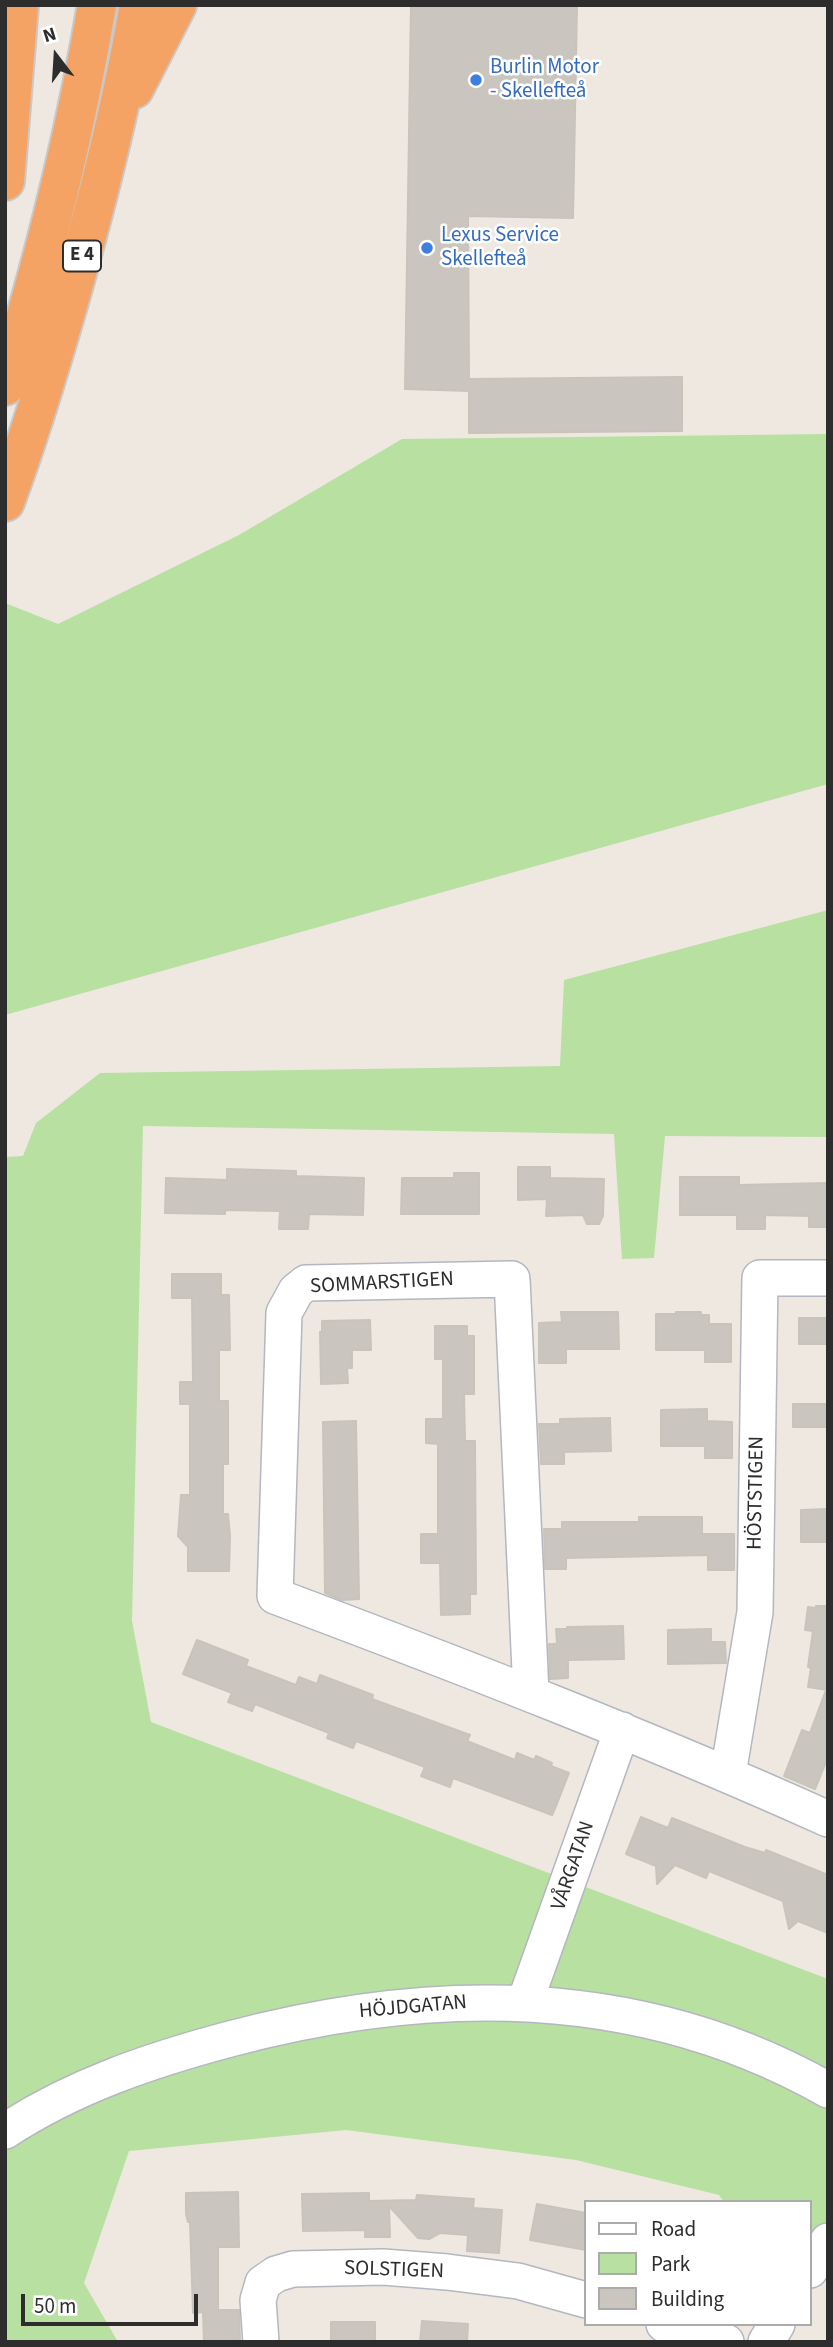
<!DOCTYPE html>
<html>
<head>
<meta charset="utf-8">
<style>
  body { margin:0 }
  #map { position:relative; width:833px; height:2347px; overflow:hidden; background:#eee8e1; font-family:"Source Sans 3",sans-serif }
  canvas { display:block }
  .frame { position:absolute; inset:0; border:7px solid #2d2d2d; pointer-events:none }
  .legend { position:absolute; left:584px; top:2200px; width:228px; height:126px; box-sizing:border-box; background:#fff; border:2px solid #ababab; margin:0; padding:9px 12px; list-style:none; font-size:21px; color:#2d2d2d }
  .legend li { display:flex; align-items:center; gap:14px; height:35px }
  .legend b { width:35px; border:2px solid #ababab }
  .north { position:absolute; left:21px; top:21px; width:70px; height:70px; -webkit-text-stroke:5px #fff; paint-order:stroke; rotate:343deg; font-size:19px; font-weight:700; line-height:28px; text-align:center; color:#2d2d2d }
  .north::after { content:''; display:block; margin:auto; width:24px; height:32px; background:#2d2d2d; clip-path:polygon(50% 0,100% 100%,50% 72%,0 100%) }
  .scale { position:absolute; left:21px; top:2294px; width:177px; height:32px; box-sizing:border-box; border:4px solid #2d2d2d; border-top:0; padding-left:9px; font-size:21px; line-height:24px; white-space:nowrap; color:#2d2d2d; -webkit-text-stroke:5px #fff; paint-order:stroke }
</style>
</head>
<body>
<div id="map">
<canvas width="833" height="2347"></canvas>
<div class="frame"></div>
<ul class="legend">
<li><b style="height:9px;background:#fff"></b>Road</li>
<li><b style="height:19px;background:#b7e0a1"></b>Park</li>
<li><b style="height:19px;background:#cac6bf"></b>Building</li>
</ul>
<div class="north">N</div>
<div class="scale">50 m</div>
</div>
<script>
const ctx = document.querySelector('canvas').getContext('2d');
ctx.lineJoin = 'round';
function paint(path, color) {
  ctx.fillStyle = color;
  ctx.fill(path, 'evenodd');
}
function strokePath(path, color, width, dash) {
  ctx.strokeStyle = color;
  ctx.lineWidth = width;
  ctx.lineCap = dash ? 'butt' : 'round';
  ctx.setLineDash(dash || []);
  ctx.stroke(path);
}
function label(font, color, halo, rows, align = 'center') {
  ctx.font = font + ' "Source Sans 3",sans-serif';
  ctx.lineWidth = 5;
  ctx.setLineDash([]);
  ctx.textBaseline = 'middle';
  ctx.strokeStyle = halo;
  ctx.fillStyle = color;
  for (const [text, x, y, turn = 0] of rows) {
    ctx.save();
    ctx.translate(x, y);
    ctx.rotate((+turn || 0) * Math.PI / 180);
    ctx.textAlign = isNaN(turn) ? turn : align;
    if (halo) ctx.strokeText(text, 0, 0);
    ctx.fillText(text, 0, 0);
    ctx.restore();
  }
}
const green = new Path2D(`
  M828,434V784L5,1015V603L58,624L239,535L402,439Z
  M828,910V1137L665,1136L654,1258L622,1259L614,1134L143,1126L132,1621L151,1722L828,1979V2238L810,2239V2202H724L719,2195L576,2160L346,2130L129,2151L84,2283L118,2342H5V1157L23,1156L36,1123L100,1073L560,1066L564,980Z`);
const building = new Path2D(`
  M411,5H577L573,218L468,216L469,379L682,377V431L469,433V391L405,389Z
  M518,1167H550V1178L604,1179L603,1216L599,1224H587L583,1215L546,1216L547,1199L518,1200Z
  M227,1169L296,1171V1176L364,1178L363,1215L309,1214L308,1229H279L280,1211L225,1210V1214L165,1213L166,1178L227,1180Z
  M454,1173H479V1214H401L402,1178H454Z
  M680,1177H739V1185L828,1183V1227H809V1216L765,1215V1229H737V1215H680Z
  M172,1274H221V1295H229L230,1350H219V1401H228V1464H223V1514H228L230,1536L229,1571H188V1547L178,1536L181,1495H190V1404H180V1382H193L192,1298H172Z
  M561,1312H618L619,1349H566V1363H539V1323L562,1322Z
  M676,1312H701V1315H709V1324H731V1362H705V1350H656V1314H676Z
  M799,1318H828V1344H799Z
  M370,1320L371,1350H352V1368H347L348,1383L321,1384L320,1332H322V1321Z
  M435,1326H467V1336H474V1394H464L465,1441H475L476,1594H470V1614L441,1615L440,1563H421V1534H438V1444L426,1443V1419H443V1359H435Z
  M793,1404H828V1427H793Z
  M707,1409V1421L732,1422V1458H705V1446H661V1410Z
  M610,1418L611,1451L564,1452V1464H541L539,1424H560V1419Z
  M356,1421L359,1599L342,1600L325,1593L323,1422Z
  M828,1509V1542H801V1510Z
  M639,1517H702V1534H734V1570H708V1555L566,1558V1569H545L544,1529H562V1522H639Z
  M816,1606H828V1690L808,1687L811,1668L808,1667L813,1631L805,1630L808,1607L816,1608Z
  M623,1626L624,1659L568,1660V1678L550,1679L549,1644H557L556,1629H567V1627Z
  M711,1629V1642H725L726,1663L668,1664V1630Z
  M197,1640L248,1660L246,1666L296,1685L299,1677L317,1684L320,1675L373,1695L372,1699L470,1735L467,1741L515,1760L517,1753L534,1760L536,1756L552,1763L551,1766L569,1773L556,1806L552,1815L453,1778L450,1787L421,1776L425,1767L356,1741L353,1748L327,1738L329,1733L255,1704L252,1711L228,1702L232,1693L183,1674Z
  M826,1690L828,1757L815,1789L784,1776L802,1730L810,1733Z
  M641,1817L668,1828L672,1818L745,1847L765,1853L766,1850L828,1875V1933L798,1921L789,1929L783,1901L709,1871L706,1878L675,1865L657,1884L656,1866L626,1854Z
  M238,2192L239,2247H218V2310H239L240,2342H204L203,2312L193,2313L190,2222H188L186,2214V2193Z
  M369,2193V2201L416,2200L417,2195L474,2199L473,2208L502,2210L499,2253L467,2251L468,2235L440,2233L429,2239L418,2238L389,2206L390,2237H365V2230L303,2231L302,2194Z
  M537,2204L586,2213V2250L530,2240Z
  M422,2321L468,2324L467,2342H420Z
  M331,2322H375V2342H331Z`);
const minor = new Path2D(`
  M531,1693L512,1279L306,1283L296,1291L284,1313L275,1596C461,1666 646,1737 828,1819
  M728,1774L755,1612L760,1278H828
  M525,2002L622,1730
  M5,2131C74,2086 151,2060 230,2039C433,1985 641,1984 828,2090
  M810,2270L828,2241
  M664,2324L726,2342
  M261,2342L258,2300L263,2283L276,2274L293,2269L383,2267L447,2272L518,2281L586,2300
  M766,2342L777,2324`);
const highway = new Path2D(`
  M134,89L177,5
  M5,181L19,5
  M5,386C44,261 75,134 97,5
  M5,502C29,437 49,371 68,305C96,206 122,106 139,5`);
const markers = [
  [476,80,7,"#3f7fe0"],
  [427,248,7,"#3f7fe0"]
];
const shields = [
  [82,256,38]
];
const shieldNames = [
  ["E 4",82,256]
];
const shopNames = [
  ["Burlin Motor",490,68],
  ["- Skellefteå",490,92],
  ["Lexus Service",441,236],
  ["Skellefteå",441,260]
];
const streetNames = [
  ["SOMMARSTIGEN",382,1284,-3],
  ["HÖSTSTIGEN",757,1493,-89],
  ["VÅRGATAN",574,1866,-71],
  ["HÖJDGATAN",413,2008,-5],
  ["SOLSTIGEN",394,2271,2]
];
paint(green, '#b7e0a1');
paint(building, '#cac6bf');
strokePath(building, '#c9c4ba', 2);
strokePath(minor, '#b4b7bf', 38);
strokePath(highway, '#c8c8c8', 42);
strokePath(minor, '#fff', 35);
strokePath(highway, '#f5a364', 38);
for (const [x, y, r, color] of markers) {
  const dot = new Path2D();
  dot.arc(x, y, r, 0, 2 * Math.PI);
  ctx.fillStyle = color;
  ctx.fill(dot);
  strokePath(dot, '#fff', 2.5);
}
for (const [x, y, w] of shields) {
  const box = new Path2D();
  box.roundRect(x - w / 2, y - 15.5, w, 31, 5);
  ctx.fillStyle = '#fff';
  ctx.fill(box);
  strokePath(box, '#2d2d2d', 2);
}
label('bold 19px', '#2d2d2d', null, shieldNames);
label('21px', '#366cbe', '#fff', shopNames, 'left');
label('21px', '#2d2d2d', '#fff', streetNames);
</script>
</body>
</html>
